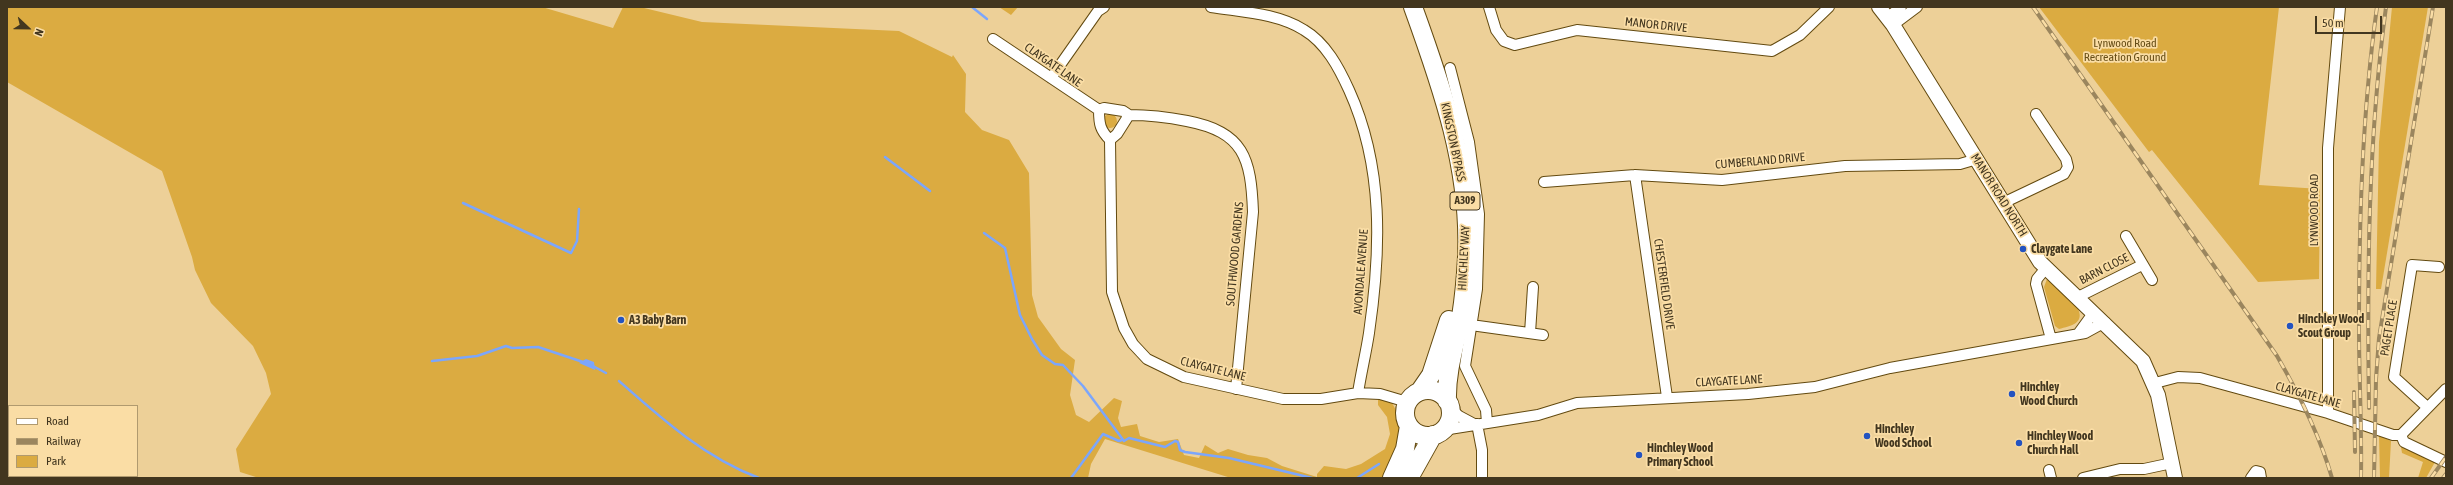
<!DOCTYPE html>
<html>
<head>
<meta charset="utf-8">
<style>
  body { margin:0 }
  #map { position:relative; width:2453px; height:485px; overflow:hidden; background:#edd098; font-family:"Asap Condensed",sans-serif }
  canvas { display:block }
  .frame { position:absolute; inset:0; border:8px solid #42361f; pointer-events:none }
  .legend { position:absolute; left:8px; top:405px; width:130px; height:72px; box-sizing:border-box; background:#fadda5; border:1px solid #b09a6f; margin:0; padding:5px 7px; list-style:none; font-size:12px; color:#42361f }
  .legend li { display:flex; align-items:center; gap:8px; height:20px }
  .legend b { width:20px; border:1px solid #b09a6f }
  .north { position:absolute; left:8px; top:8px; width:40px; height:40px; -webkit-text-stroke:3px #fadda5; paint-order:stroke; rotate:112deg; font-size:11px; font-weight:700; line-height:16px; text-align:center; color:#42361f }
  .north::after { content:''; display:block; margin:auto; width:14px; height:18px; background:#42361f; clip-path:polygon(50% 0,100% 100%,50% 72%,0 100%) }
  .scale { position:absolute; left:2315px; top:16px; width:67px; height:18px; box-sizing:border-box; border:2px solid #42361f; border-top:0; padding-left:5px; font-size:12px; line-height:14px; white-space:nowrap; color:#42361f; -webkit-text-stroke:3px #fadda5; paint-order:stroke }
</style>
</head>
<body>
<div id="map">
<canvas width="2453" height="485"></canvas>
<div class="frame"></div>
<ul class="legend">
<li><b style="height:5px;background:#fff"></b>Road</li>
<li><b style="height:5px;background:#9b865e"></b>Railway</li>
<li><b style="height:11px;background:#dbab41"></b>Park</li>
</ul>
<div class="north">N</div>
<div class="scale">50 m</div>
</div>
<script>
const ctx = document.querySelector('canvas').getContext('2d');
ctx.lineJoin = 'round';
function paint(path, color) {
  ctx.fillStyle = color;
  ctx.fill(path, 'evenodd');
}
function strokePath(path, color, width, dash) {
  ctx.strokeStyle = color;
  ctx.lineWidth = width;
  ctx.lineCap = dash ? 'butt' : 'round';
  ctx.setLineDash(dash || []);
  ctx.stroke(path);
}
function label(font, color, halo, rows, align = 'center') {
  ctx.font = font + ' "Asap Condensed",sans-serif';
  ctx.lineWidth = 3.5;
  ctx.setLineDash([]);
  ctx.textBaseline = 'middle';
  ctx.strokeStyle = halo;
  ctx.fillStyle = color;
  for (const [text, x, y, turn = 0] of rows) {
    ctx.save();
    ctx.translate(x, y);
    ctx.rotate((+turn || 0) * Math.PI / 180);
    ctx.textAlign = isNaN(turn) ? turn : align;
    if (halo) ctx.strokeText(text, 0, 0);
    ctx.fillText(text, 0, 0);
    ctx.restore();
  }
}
const green = new Path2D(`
  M7,7H542L613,28L623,7H640L702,22L899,31L952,57L953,55L966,74L965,112L982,130L1009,140L1029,173L1032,295L1038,317L1061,349L1075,360L1070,395L1076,415L1089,422L1114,398L1122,401L1118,418L1121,427L1137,424L1140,436L1159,442L1178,439L1184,455L1199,458L1205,445L1218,453L1228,449L1248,455L1267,458L1282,466L1317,477V474L1324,466L1346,469L1361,464L1385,449L1390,434L1387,417L1378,405V398L1390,400C1410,428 1395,450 1386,478H1231L1105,439L1091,464L1088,478H259L240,472L236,449L271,394L266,373L253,346L211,303L195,270L192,257L162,171L7,82Z
  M999,7H1018L1011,15Z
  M2039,7H2279L2259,185L2320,189L2319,279L2258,282L2152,150L2149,152Z
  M2392,7H2428L2381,289H2376L2379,142Z
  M1103 121a7 7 0 1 1 14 0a7 7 0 1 1-14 0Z
  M2047,279L2077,307C2086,323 2071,326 2059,329L2055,326L2044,287Z
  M2379,435L2391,441L2389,478H2380Z
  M2401,447L2435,462L2426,478H2418L2423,462L2402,453Z`);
const water = new Path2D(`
  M586,359L594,362L595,370L579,363Z`);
const stream = new Path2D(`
  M972,7L987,19
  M885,157L930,191
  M463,203L571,253L577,241L579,209
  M984,233L1005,248L1020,315L1032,339L1042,355L1055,364L1063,365L1083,386L1124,441L1129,438L1165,447L1175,441L1178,442L1180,450L1185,452L1229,458L1312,478
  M432,361L477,356L506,346L512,348L538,347L583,362
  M593,366L606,373
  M619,381C662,419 704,457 759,478
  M1071,478L1103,434L1119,441L1122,440
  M1357,478L1379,464`);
const street = new Path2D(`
  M1211,7C1241,12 1277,13 1304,30C1326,43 1339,68 1349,90C1384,167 1381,251 1369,333C1366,353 1361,373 1358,393
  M1489,7L1496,30L1504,41L1515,45L1577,30L1772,51L1800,35L1829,7
  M1887,18L1901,7
  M1893,25L1917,7
  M993,39L1099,110
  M1450,68L1469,142L1479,214L1477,289L1465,366L1486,410L1487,423
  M1051,78L1098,11L1104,7
  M1104,108L1123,111L1129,115L1117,134L1110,140C1100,130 1099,124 1099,110Z
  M1129,115C1149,115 1167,117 1187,121C1244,132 1251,158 1253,212L1236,389
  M1110,140L1112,292L1124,328L1133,344L1147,359L1184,377L1283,399H1321L1358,393L1380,394L1407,402
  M1635,175L1667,397
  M1544,182L1635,175L1722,180L1845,166L1960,164L1977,159
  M2003,203L2064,174L2068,167L2066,159L2036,114
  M2126,236L2152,280
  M2046,268L2037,279L2036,284L2051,339
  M2078,297L2142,265
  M1471,325L1543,335
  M1530,333L1533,287
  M2078,334L2094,312
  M2155,383L2178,377L2200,378L2328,413L2393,435H2401
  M2427,407L2394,377L2412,265L2439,267
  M1450,408L1459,416L1474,424
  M2328,413V148L2340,7
  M1477,424L1482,450V478
  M1443,430L1538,415L1577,403L1748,394L1815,387L1890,368L2085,333L2105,322
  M2401,435L2446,389
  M2401,435L2404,442L2446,462
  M2049,470L2051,478
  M2083,478L2120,469H2144L2172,463
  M2251,478L2256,471L2260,472L2261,478`);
const secondary = new Path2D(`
  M1879,7L1893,25L2040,262L2143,361L2158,395L2175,478`);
const highway = new Path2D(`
  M1413,7C1442,87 1471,170 1467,257C1466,277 1464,298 1461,317C1455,345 1446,372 1447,401
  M1405 413a23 23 0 1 1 46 0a23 23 0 1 1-46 0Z
  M1420,391L1431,375L1449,320
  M1392,478L1405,449L1409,426
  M1409,478L1433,435`);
const rail = new Path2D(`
  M2033,7L2277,356C2299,394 2320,436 2332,478
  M2354,392L2355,452
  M2369,408C2367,274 2368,140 2386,7
  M2361,478C2362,429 2359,379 2359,330C2359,222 2362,114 2377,7
  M2374,478L2376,379L2379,338L2433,7
  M2431,478L2446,457
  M2443,478L2446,474`);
const markers = [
  [2023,249,4,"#2453c0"],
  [621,320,4,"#2453c0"],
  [2290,326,4,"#2453c0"],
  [2012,394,4,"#2453c0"],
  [1867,436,4,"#2453c0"],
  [2019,443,4,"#2453c0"],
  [1639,455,4,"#2453c0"]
];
const shields = [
  [1465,201,30]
];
const shieldNames = [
  ["A309",1465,201]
];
const streetNames = [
  ["MANOR DRIVE",1656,25,6],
  ["CLAYGATE LANE",1053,65,35],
  ["KINGSTON BYPASS",1453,142,78],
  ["CUMBERLAND DRIVE",1760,161,-5],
  ["MANOR ROAD NORTH",1999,195,58],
  ["LYNWOOD ROAD",2314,210,-90],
  ["SOUTHWOOD GARDENS",1235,254,-85],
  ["HINCHLEY WAY",1464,258,-87],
  ["BARN CLOSE",2104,269,-27],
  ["AVONDALE AVENUE",1361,272,-86],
  ["CHESTERFIELD DRIVE",1664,284,82],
  ["PAGET PLACE",2389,328,-81],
  ["CLAYGATE LANE",1213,369,14],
  ["CLAYGATE LANE",1729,381,-3],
  ["CLAYGATE LANE",2308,395,16]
];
const parkNames = [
  ["Lynwood Road",2125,43],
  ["Recreation Ground",2125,57]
];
const poiNames = [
  ["Claygate Lane",2031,249],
  ["Hinchley Wood",2298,319],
  ["Scout Group",2298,333],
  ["A3 Baby Barn",629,320],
  ["Hinchley",2020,387],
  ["Wood Church",2020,401],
  ["Hinchley",1875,429],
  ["Wood School",1875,443],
  ["Hinchley Wood",2027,436],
  ["Church Hall",2027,450],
  ["Hinchley Wood",1647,448],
  ["Primary School",1647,462]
];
paint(green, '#dbab41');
paint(water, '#7ca6fb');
strokePath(stream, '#7ca6fb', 2.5);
strokePath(street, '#634a10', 12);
strokePath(secondary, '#634a10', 16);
strokePath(highway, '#634a10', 20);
strokePath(street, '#fff', 10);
strokePath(secondary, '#fff', 14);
strokePath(highway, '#fff', 18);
strokePath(rail, '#9b865e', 4);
strokePath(rail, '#fadda5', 2.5, [8]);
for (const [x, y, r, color] of markers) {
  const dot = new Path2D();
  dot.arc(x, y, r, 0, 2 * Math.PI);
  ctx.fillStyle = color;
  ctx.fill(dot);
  strokePath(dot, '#fadda5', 1.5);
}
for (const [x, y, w] of shields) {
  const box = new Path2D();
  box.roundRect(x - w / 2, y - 9, w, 18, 3);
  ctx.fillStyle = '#fadda5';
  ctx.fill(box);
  strokePath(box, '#42361f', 1);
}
label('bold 11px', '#42361f', null, shieldNames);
label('12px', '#42361f', '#fadda5', streetNames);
label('12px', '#674e17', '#fadda5', parkNames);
label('bold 12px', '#42361f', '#fadda5', poiNames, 'left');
</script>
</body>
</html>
